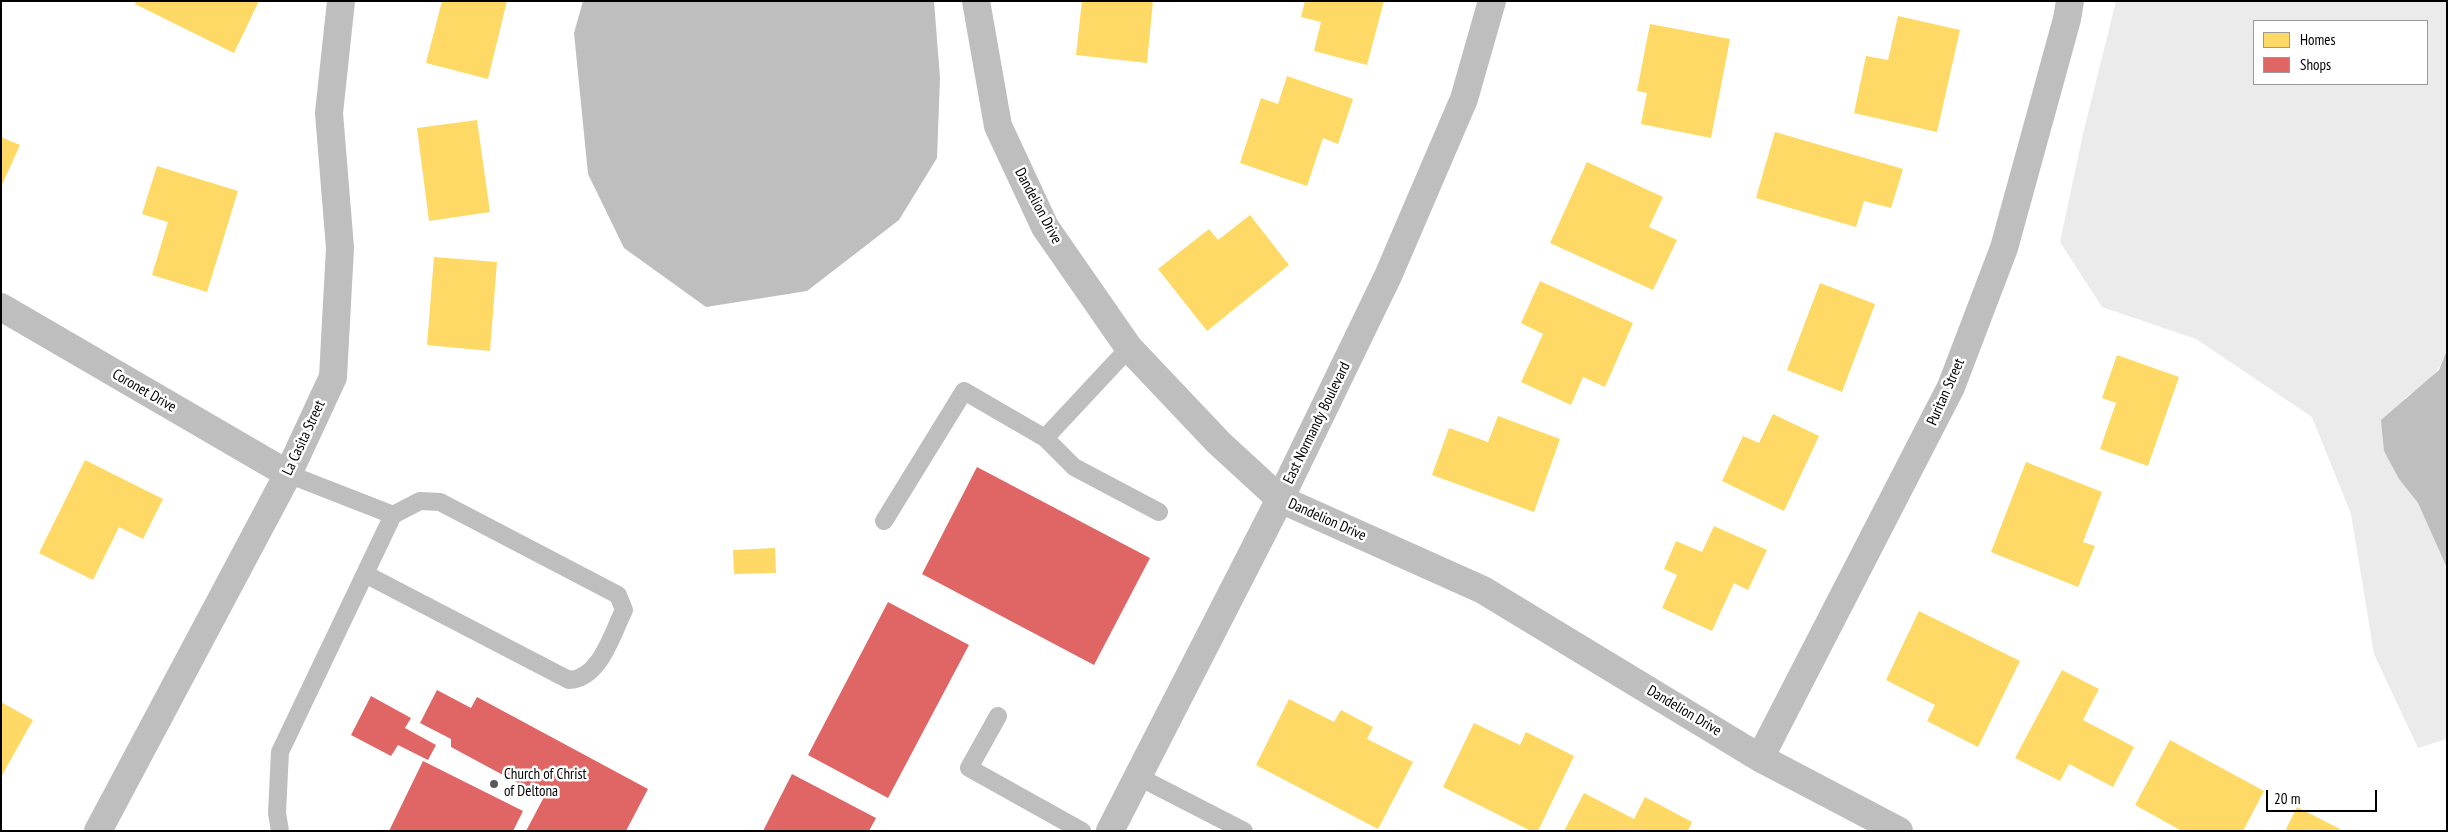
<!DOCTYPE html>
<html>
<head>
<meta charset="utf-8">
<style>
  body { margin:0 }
  #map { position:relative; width:2448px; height:832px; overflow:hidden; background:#fff; font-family:"PT Sans Narrow",sans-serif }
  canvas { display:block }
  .frame { position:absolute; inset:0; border:2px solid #000; pointer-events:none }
  .legend { position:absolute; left:2253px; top:20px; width:175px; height:65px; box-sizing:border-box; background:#fff; border:1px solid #999; margin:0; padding:6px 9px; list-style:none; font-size:15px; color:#000 }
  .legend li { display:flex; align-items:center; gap:10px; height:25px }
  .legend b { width:25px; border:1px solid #999 }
  .scale { position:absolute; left:2266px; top:790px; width:111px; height:22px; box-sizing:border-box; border:2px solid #000; border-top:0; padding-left:6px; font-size:15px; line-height:18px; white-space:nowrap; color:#000; -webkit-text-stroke:4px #fff; paint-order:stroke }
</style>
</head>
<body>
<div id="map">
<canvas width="2448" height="832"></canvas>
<div class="frame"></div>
<ul class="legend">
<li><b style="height:14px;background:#ffd966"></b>Homes</li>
<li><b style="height:14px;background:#e06666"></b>Shops</li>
</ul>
<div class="scale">20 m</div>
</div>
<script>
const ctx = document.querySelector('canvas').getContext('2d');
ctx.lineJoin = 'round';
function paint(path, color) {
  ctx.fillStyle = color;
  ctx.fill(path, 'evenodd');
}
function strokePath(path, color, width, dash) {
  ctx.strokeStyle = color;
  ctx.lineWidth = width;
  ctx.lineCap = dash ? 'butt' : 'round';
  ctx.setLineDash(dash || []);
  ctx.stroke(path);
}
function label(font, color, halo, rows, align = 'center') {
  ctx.font = font + ' "PT Sans Narrow",sans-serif';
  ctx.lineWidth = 5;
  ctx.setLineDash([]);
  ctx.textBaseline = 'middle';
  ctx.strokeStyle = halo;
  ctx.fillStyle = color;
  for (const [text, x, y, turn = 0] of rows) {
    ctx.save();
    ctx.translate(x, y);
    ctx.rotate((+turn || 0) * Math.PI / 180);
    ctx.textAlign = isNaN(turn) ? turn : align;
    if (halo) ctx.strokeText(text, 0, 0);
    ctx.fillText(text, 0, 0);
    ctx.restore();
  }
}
const green = new Path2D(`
  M2116,1H2447V350C2437,377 2428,382 2405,398L2399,479L2418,503L2447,568V739L2418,748L2374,654L2351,514L2312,417L2196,339L2102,307L2060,242L2083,134ZM2254,21H2427V84H2254Z`);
const water = new Path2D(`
  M583,1H934L940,78L937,158L899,220L807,291L706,307L624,248L588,174L574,33Z
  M2447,350V568L2418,503L2399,479L2384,451L2381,420L2439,370Z`);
const homes = new Path2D(`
  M136,1H259L234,53L135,4Z
  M442,1H507L488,79L426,63Z
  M1082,1H1153L1147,63L1076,55Z
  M1305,1H1384L1367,65L1314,51L1321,22L1301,17Z
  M1898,16L1960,30L1937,132L1854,113L1866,56L1888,60Z
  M1650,24L1730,39L1711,138L1641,124L1647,93L1637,91Z
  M1287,76L1353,99L1338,144L1323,138L1307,186L1240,163L1261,98L1278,104Z
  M477,120L490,212L429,221L417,128Z
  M1775,132L1903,169L1891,208L1864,201L1856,227L1756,198Z
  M1,137L20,145L1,187Z
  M1587,162L1663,197L1649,227L1677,240L1653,290L1550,243Z
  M157,166L238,191L207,292L152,275L168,222L142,214Z
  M1250,215L1289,265L1207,331L1158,269L1209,229L1218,240Z
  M434,257L497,262L490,351L427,345Z
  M1540,281L1633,323L1605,387L1583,377L1571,405L1521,382L1543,334L1521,323Z
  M1820,283L1875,304L1842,392L1787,370Z
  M2117,355L2179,377L2148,466L2100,449L2116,403L2102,398Z
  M1773,414L1819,436L1784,511L1722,481L1743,436L1759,443Z
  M1498,416L1560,439L1534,512L1432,475L1449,428L1488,442Z
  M85,460L163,499L143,539L119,527L93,580L39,553Z
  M2026,462L2102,492L2083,542L2095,546L2078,587L1991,552Z
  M1714,526L1767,550L1748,590L1734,583L1712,631L1662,608L1677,575L1664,569L1676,541L1702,552Z
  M775,548L776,573L734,574L733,550Z
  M1919,611L2020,661L1978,747L1927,721L1935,705L1886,680Z
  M2062,670L2099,689L2083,720L2134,747L2113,787L2069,764L2060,781L2015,758Z
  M1289,699L1334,722L1341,710L1373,727L1367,739L1413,762L1378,829L1256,765Z
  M1,702L33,720L1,777Z
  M1474,723L1520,745L1526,732L1574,756L1538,831H1531L1443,787Z
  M2170,740L2264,791L2243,831H2182L2135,805Z
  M1584,793L1634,819L1645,797L1692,822L1688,831H1564Z
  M2297,807L2340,829L2339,831H2285Z`);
const shops = new Path2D(`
  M977,467L1150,558L1094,665L922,574Z
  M888,602L969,645L888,798L808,755Z
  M437,690L471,708L477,697L648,789L626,831H526L544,797L451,747V739L420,723Z
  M371,696L411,718L405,728L436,745L428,760L398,745L391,756L351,735Z
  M423,761L523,811L513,831H389Z
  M792,774L876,818L869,831H763Z`);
const service = new Path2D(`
  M1045,438L1074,467L1159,512
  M884,521L964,391L1045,438L1129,348
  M365,574L569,680C600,679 612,634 624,610L618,595L440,502L420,501L393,515
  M998,716L969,768L1082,831
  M1139,777L1244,831
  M280,831L277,813L280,752L393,515L288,474`);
const minor = new Path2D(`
  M976,1L998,126L1045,227L1129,348L1219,443L1280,499L1483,590L1760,758L1899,831
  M1,307L288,474
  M1760,758L1951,387L2004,248L2067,19L2070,1
  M98,831L288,474L333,377L340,248L329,113L341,1`);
const tertiary = new Path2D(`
  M1110,831L1280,499L1388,276L1464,99L1492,1`);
const markers = [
  [494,784,5,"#595959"]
];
const streetNames = [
  ["Dandelion Drive",1038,206,62],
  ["Coronet Drive",144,391,30],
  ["Puritan Street",1946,392,-66],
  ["East Normandy Boulevard",1317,423,-64],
  ["La Casita Street",304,438,-65],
  ["Dandelion Drive",1327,520,24],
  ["Dandelion Drive",1684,711,31]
];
const poiNames = [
  ["Church of Christ",504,775],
  ["of Deltona",504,792]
];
paint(green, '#ebebeb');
paint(water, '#bebebe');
paint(homes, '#ffd966');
paint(shops, '#e06666');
strokePath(service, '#bebebe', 18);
strokePath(minor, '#bebebe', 28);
strokePath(tertiary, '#bebebe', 28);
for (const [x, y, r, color] of markers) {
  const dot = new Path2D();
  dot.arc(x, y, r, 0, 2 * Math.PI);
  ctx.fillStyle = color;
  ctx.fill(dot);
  strokePath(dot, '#fff', 2);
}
label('15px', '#000', '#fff', streetNames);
label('15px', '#000', '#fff', poiNames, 'left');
</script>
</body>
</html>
